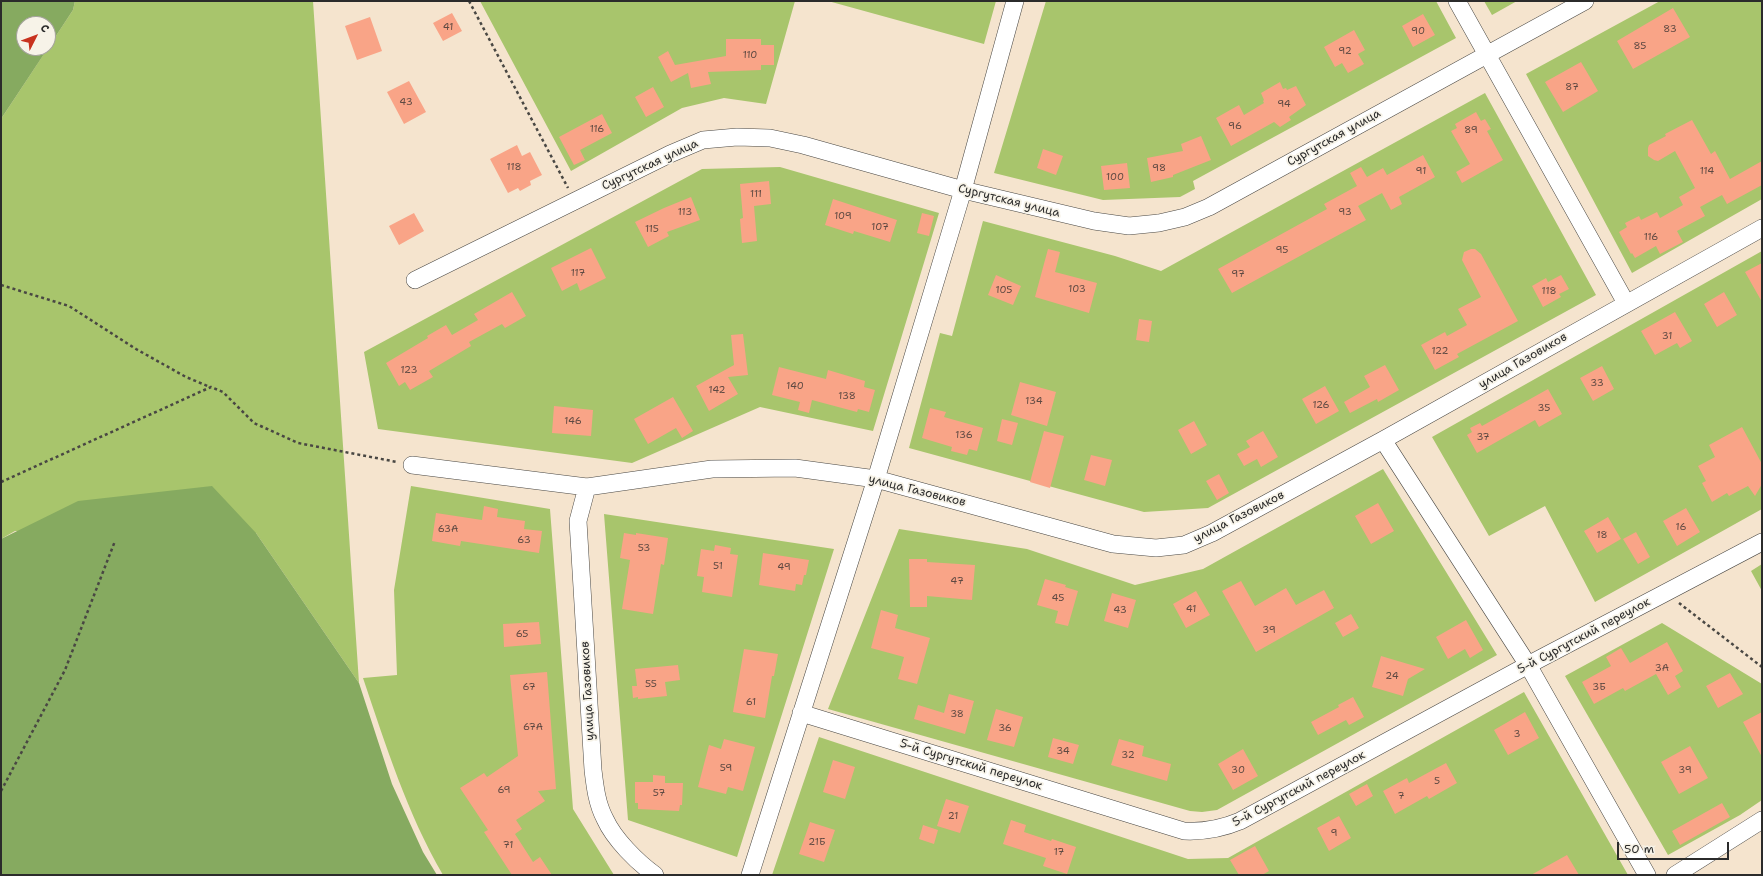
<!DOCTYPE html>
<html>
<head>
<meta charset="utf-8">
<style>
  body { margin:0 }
  #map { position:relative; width:1763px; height:876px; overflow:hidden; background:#f5e4ce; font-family:"Shantell Sans",sans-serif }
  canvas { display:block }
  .frame { position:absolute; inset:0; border:2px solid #2b2b2b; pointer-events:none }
  .north { position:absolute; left:16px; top:16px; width:40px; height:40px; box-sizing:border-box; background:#f7f3e8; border:1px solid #a5a39c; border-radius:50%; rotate:48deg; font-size:11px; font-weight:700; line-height:16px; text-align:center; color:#2b2b2b }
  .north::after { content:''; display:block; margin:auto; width:14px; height:18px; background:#c8321e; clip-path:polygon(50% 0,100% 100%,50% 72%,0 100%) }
  .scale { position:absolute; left:1617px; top:842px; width:112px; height:18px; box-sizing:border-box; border:2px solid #2b2b2b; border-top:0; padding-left:5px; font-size:12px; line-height:14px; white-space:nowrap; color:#2b2b2b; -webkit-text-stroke:3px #f7f3e8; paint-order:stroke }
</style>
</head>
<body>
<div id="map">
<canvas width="1763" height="876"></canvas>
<div class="frame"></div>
<div class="north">С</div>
<div class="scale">50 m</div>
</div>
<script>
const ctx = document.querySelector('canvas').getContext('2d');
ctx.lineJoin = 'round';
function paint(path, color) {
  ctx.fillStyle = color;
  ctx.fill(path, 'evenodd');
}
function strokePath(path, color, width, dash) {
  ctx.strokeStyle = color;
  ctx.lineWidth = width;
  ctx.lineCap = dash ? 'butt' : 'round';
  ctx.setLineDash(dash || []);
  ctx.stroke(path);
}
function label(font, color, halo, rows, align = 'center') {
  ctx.font = font + ' "Shantell Sans",sans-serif';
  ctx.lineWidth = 3.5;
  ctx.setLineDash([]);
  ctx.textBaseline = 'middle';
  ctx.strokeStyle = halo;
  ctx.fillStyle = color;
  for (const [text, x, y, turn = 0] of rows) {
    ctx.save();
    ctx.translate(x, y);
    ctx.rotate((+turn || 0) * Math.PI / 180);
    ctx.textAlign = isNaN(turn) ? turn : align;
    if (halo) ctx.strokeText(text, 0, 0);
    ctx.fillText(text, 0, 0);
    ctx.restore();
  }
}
const green = new Path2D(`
  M75,1H313L359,683L256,533L15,531L1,539V119L73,10Z
  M480,1H795L766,104L724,98L682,108L571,171Z
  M828,1H996L984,44Z
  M1046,1H1436L1456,38L1193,181L1195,189L1180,197L1103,200L994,173Z
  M1484,1H1517L1492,15Z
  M1660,1H1762V199L1632,273L1526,74Z
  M1485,93L1596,295L1208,508L1144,512L909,448L940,333L952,336L983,221L1115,256L1161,271Z
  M780,167L939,213L873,431L760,407L632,463L378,429L364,352L702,169Z
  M1762,251V509L1595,602L1545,506L1489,536L1432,437Z
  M1383,469L1497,655L1217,810L1202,812L1190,811L828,709L899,529L1027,549L1135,585L1203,569Z
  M411,486L550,509L573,809L614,875H443C407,813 386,746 363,678L397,675L394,590Z
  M604,514L834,549L737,857L628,820Z
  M1762,564V591L1751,571Z
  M1662,623L1762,684V800L1740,815L1668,855L1565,676Z
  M1524,692L1628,875H772L819,737L1188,859L1228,858Z`);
const forest = new Path2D(`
  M1,1H75L73,10L48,48V24H24V48H48L1,119Z
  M212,486L256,533L359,683L392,784L423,852L437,875H1V539L78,501Z`);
const building = new Path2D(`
  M1673,8L1690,37L1633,69L1617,41Z
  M452,13L462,31L443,41L433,23Z
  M1423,14L1435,35L1413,47L1402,26Z
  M370,17L382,51L357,60L345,26Z
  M1354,30L1365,50L1358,54L1364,64L1348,73L1342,63L1335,67L1324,47Z
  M726,39H761V45H774V65H761V70L708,72L711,84L691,88L688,73L671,82L658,57L668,51L675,65L726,56Z
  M1581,62L1598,91L1563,112L1545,82Z
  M409,81L426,112L404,124L387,92Z
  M1280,82L1283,89L1286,88L1287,90L1296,86L1306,105L1289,117L1291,120L1280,127L1274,122L1231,146L1216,118L1239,105L1244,115L1264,103L1263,101L1264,100L1261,93Z
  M653,87L664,107L646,117L635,97Z
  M1476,112L1481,121L1485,119L1491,129L1487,131L1503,160L1462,183L1456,172L1470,164L1451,131L1457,128L1455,124Z
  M602,114L612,133L580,150L585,160L574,165L559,137Z
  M1692,120L1711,154L1715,151L1730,179L1762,161V185L1727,204L1722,195L1700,207L1705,216L1677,231L1683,242L1660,254L1656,246L1635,258L1632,253L1631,254L1619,232L1627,227L1625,223L1639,216L1641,220L1657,212L1660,218L1683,205L1679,197L1695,188L1675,151L1658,161L1654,160L1648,156V148L1649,145L1666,136L1665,134Z
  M1201,136L1211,160L1173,175V177L1151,182L1147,158L1183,151L1181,144Z
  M517,145L522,156L530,152L542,175L530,181L531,185L520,191L518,188L508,193L490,159Z
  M1043,149L1063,156L1056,175L1037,168Z
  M1423,155L1435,177L1399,197L1402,204L1391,210L1382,193L1358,206L1366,220L1232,293L1218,269L1327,209L1324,204L1357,186L1350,173L1361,167L1367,177L1383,168L1387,175Z
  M1127,163L1130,188L1104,190L1101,166Z
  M769,181L771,204L754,206L757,241L742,243L740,219L743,218L740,184Z
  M691,197L700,220L667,232L669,236L648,247L635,222L664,208Z
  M833,199L897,220L890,242L854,231L853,234L825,225Z
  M414,213L424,231L399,245L389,226Z
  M922,213L934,216L929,236L917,233Z
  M591,248L606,278L580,291L577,283L562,291L551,268Z
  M1048,249L1060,252L1055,272L1097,283L1089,313L1035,297Z
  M1471,249H1475L1481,254L1518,321L1457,354L1459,357L1435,370L1421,345L1445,332L1447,336L1467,325L1458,309L1481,297L1462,260L1464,252Z
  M1762,263V302L1745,272Z
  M996,275L1021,286L1013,305L988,295Z
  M1561,275L1569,289L1559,294L1561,297L1543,307L1532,286L1546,278L1548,282Z
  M512,292L526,316L505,328L502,324L469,342L471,346L429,371L433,377L410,390L405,382L399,386L386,363L428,338L427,336L446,325L452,335L478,320L474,314Z
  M1724,292L1737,315L1717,327L1704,304Z
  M1675,312L1692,341L1680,348L1677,343L1655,355L1641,331Z
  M1139,319L1152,321L1149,342L1136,340Z
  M743,334L748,375L728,377L738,394L709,411L696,386L734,365L731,335Z
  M1385,365L1399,390L1378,402L1377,399L1350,413L1344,402L1370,387L1364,376Z
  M1602,366L1614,389L1593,401L1580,378Z
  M779,367L826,379L828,370L865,381L864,387L875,390L869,412L858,409L857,412L812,400L809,413L798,410L800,402L772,395Z
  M1020,382L1056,392L1047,426L1011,415Z
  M1325,386L1339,411L1316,424L1302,399Z
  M1548,389L1562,414L1539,427L1535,420L1477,453L1467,435L1472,432L1470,428L1480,423L1482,426Z
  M673,397L693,431L682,438L676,428L648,444L634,419Z
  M554,406L593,410L591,436L552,433Z
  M930,408L946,412L944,417L983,428L977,451L969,449L967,455L951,451L952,447L922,438Z
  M1002,419L1018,423L1012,445L997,441Z
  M1194,421L1207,445L1191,454L1178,430Z
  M1742,427L1762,464V484L1755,496L1748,486L1729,496L1727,493L1712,502L1702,483L1706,481L1698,466L1715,457L1709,445Z
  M1044,431L1064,436L1050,488L1030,482Z
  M1263,431L1278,457L1261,467L1257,459L1244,466L1237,454L1250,447L1246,441Z
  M1091,455L1112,460L1105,486L1084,480Z
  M1219,474L1229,493L1217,500L1206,481Z
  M1378,503L1394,531L1371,544L1355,516Z
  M484,506L498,509L497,517L525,521L524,529L542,531L539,553L461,541L460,546L432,541L436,513L482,520Z
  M1686,508L1700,532L1677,546L1663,521Z
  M1608,517L1621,539L1597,553L1584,531Z
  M1636,532L1650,557L1638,564L1623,539Z
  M624,533L636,535V533L668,538L664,565L661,564L653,614L622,609L630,560L620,558Z
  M715,545L731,548L730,554L738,555L732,597L702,592L704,577L697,576L701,549L714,551Z
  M763,553L809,560L806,575H804L802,585L796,584L795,591L759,585Z
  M909,559H927V562L975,565L972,600L927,596V607H910Z
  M1045,579L1066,585L1065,587L1078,591L1068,626L1055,623L1058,611L1037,605Z
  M1241,581L1255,606L1286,588L1296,605L1324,590L1334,608L1256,652L1222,591Z
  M1196,591L1210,615L1186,628L1173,604Z
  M1112,593L1136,600L1128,628L1104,621Z
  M881,610L898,615L895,628L930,638L917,684L898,679L904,657L871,648Z
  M1351,614L1359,628L1343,637L1335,623Z
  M1466,620L1483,650L1470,658L1465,649L1448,659L1436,637Z
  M539,622L541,644L504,647L503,624Z
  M1667,642L1683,671L1675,676L1681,687L1668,695L1656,674L1625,691L1623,688L1594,704L1582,682L1611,666L1606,657L1621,648L1630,663Z
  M744,649L778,654L774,676H772L765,718L733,712Z
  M1381,656L1425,669L1408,679L1403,696L1372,687Z
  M678,665L680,680L665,682L667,696L638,699V697L633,698L632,686H637L635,669Z
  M547,672L556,789L538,791L545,801L516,820L522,829L515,834L533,862L540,857L552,875H512L484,832L488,830L460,788L484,773L487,777L518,756L510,675Z
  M1730,673L1743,694L1718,708L1706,686Z
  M949,694L974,701L965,734L914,719L918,705L944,713Z
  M1353,697L1364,717L1349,725L1346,720L1318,735L1311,722L1339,707L1338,705Z
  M996,709L1023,717L1014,747L987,740Z
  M1525,712L1539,738L1508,755L1494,730Z
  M1762,712V757L1743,722Z
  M1053,738L1079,745L1073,764L1048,757Z
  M724,739L755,747L743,791L728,787L726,794L698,787L709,745L721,749Z
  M1119,739L1144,746L1142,756L1171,764L1167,781L1111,765Z
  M1690,746L1708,778L1679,794L1661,762Z
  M1243,749L1258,776L1233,790L1218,764Z
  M833,760L855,767L845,799L823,792Z
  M1446,763L1457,783L1429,799L1427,796L1395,814L1383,791L1407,778L1409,783Z
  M653,775L665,776V783H683L682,805H680L679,811L638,809V803H635V782H653Z
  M1367,784L1373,796L1356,806L1349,794Z
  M946,799L969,806L960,833L937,826Z
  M1722,803L1730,817L1680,845L1672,831Z
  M1339,816L1351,838L1329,851L1317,828Z
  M1011,820L1026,825L1024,832L1051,841L1052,839L1076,847L1067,874L1043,866L1046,858L1003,844Z
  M810,822L835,830L824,862L799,854Z
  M923,825L938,830L934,844L919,839Z
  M1255,846L1269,871L1262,875H1239L1230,860Z
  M1567,855L1579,875H1531Z`);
const path = new Path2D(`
  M469,1L568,188
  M1,285L69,306L136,349L186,377L210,387
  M1,482L211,387L223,392L254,423L298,443L397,462
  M1679,603L1762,667
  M1,791L65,670L115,541`);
const minor = new Path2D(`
  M1457,1L1626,303
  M415,280L670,154L703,140L737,137L770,138L803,145L963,190L1094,221L1129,226L1159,223L1185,217L1209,207L1585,1
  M1383,440L1528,665L1647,875
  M412,465L587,487L712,469L795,468L876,479L1113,544L1156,548L1184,545L1212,533L1383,440L1762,228
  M587,487L578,521L593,770C595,787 597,804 605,819C614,839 637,862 655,875
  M801,713L1184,831C1205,832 1221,829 1240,821L1528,665L1762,542
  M750,875L876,479L963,190L1015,1
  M1675,875L1762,820`);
const numberNames = [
  ["41",448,27],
  ["83",1670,29],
  ["90",1418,31],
  ["85",1640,46],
  ["92",1345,51],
  ["110",750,55],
  ["87",1572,87],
  ["43",406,102],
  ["94",1284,104],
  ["96",1235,126],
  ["116",597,129],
  ["89",1471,130],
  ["118",514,167],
  ["98",1159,168],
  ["91",1421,171],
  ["114",1707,171],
  ["100",1115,177],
  ["111",756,194],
  ["113",685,212],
  ["93",1345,212],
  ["109",843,216],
  ["107",880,227],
  ["115",652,229],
  ["116",1651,237],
  ["95",1282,250],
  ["117",578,273],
  ["97",1238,274],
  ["103",1077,289],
  ["105",1004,290],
  ["118",1549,291],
  ["31",1667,336],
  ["122",1440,351],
  ["123",409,370],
  ["33",1597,383],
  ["140",795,386],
  ["142",717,390],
  ["138",847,396],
  ["134",1034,401],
  ["126",1321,405],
  ["35",1544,408],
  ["146",573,421],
  ["136",964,435],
  ["37",1483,437],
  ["16",1681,527],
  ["63А",448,529],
  ["18",1602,535],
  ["63",524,540],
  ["53",644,548],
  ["51",718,566],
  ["49",784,567],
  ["47",957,581],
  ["45",1058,598],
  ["41",1191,609],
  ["43",1120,610],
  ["39",1269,630],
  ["65",522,634],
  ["3А",1662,668],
  ["24",1392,676],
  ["55",651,684],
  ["67",529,687],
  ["3Б",1599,687],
  ["61",751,702],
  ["38",957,714],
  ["67А",533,727],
  ["36",1005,728],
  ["3",1517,734],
  ["34",1063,751],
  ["32",1128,755],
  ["59",726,768],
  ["30",1238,770],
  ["39",1685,770],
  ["5",1437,781],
  ["69",504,790],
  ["57",659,793],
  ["7",1401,796],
  ["21",953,816],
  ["9",1334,833],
  ["21Б",817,842],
  ["71",508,845],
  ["17",1059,852]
];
const streetNames = [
  ["Сургутская улица",1334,138,-29],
  ["Сургутская улица",650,165,-25],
  ["Сургутская улица",1009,201,14],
  ["улица Газовиков",1523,361,-30],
  ["улица Газовиков",917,491,14],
  ["улица Газовиков",1239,517,-27],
  ["5-й Сургутский переулок",1584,636,-28],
  ["улица Газовиков",588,691,-93],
  ["5-й Сургутский переулок",971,765,17],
  ["5-й Сургутский переулок",1299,789,-28]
];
paint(green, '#a8c56c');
paint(forest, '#86aa60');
paint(building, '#f9a487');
strokePath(minor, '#494743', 18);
strokePath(path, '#494743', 2.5, [3, 3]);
strokePath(minor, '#fff', 17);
label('10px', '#5e4942', null, numberNames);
label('12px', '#2b2b2b', '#f7f3e8', streetNames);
</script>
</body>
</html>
